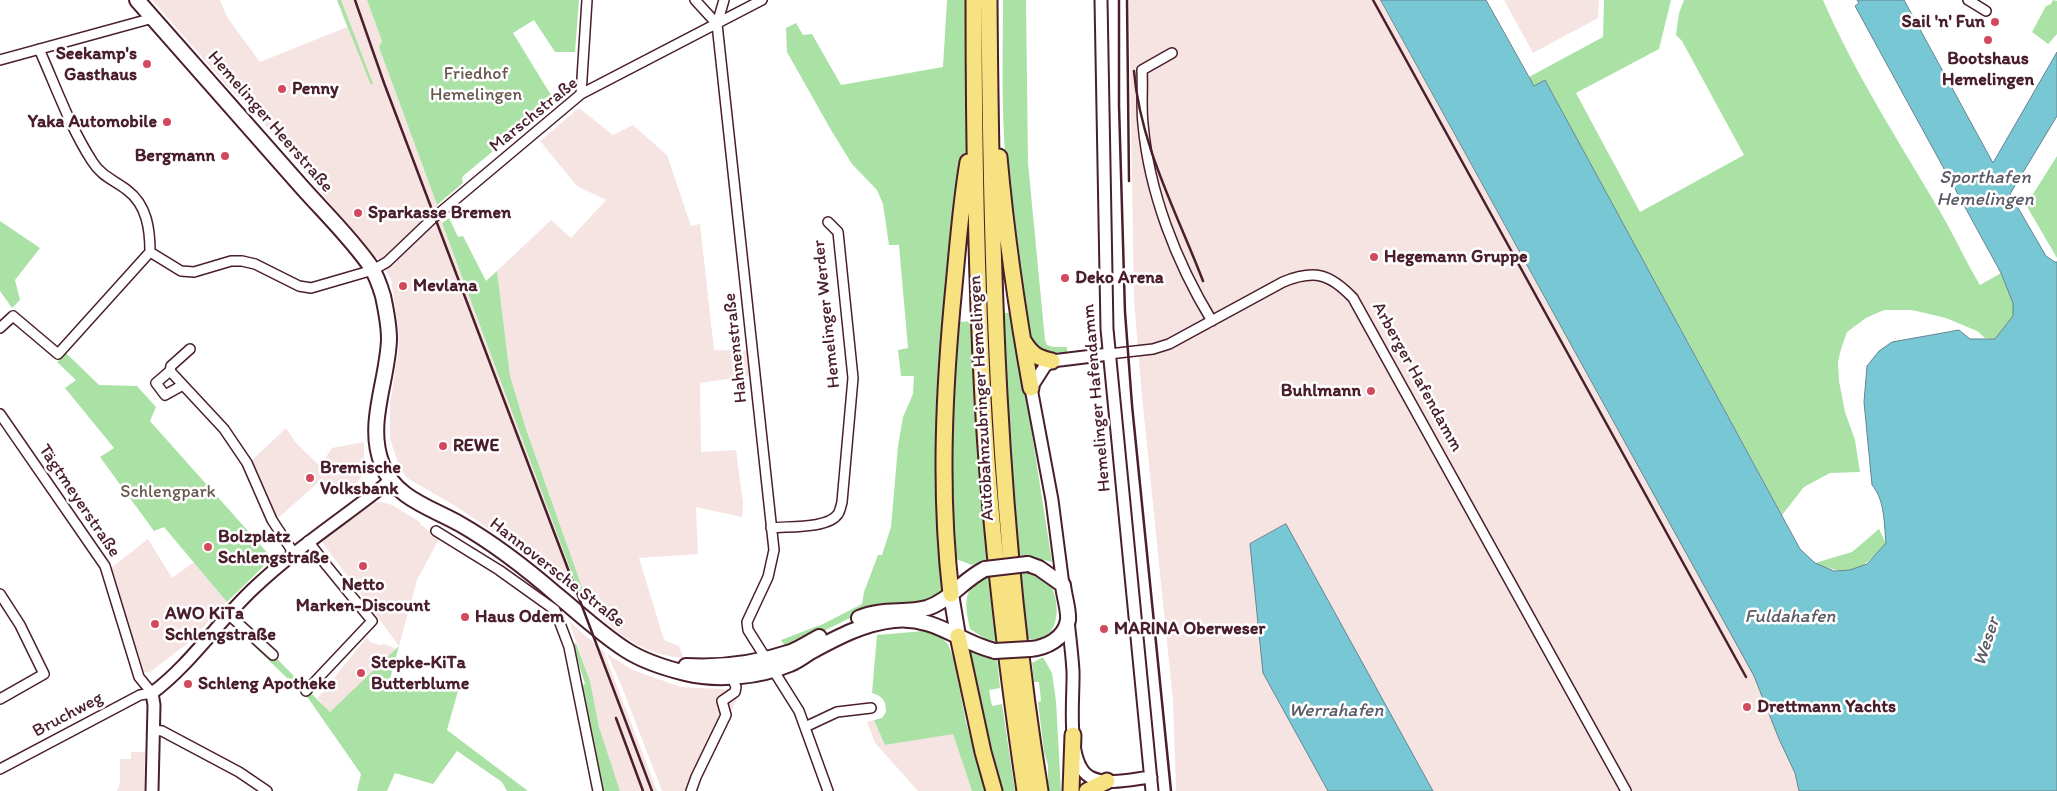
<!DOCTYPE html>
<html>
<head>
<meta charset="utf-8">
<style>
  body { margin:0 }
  canvas { display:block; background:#fff }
</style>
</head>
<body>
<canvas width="2057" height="791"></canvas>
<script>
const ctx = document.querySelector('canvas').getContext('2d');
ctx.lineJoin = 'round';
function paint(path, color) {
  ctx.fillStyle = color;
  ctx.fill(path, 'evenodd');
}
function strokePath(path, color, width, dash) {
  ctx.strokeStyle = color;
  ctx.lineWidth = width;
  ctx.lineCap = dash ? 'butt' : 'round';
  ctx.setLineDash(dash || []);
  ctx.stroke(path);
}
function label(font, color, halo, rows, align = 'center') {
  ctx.font = font + ' Itim,sans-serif';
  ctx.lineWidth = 5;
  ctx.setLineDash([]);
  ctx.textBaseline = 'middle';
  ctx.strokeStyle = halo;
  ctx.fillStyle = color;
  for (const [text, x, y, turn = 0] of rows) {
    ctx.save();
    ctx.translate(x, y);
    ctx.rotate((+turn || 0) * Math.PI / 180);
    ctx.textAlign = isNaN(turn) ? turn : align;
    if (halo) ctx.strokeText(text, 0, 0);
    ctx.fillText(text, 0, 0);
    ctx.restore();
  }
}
const built = new Path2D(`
  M152,0H220L227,17L260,62L347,27L337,0H367L382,41L379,47L437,205L442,223L581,598L550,571L457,507L407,478L399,466L390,439V404L399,346V333L391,279L379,259L374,257L261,120L228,87Z
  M1129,0H1381L1754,676L1779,739L1795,773L1799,791H1433L1286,524L1263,673L1328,791H1176L1173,701L1142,396L1134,301Z
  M1504,0H1599L1598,18L1533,53Z
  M579,108L613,135L633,125L667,155L691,226L700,224L714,350L752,351L755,375L700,383L701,452L736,450L743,503L742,517L696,507L698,554L639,558L664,640L679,646L684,659L664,655L641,647L628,639L612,628L588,604L526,429L510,376L497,271L551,220L571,238L606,200L577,186L540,141Z
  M286,428L296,443L320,466L332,448L364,442V474L346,496L321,480L276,520L250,462Z
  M373,502H382L392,505L420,522V524L439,539L417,580L399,646L322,542Z
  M148,539L172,578L194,562L227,602L187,644L150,672H144L111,568Z
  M569,621L604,652L657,791H620L599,727L590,681Z
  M367,637L370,642L380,645L385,644L396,649L359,729L338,715L327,710L318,698Z
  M607,654L633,670L681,687L741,690L695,791H662L620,682Z
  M874,720L886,745L953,733L972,791H918L875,743L867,722Z
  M131,752H145L144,791H117L120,783V759H131Z`);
const green = new Path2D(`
  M337,0H341L373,84L371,85Z
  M367,0H579L575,52H555L534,20L513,33L554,100L538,114L536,111L525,120L527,123L463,176L462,179L463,183L437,205L379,47L382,41Z
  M947,0H966L968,136L960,195L944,591L929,602L856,615L787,649L781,640L823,624L862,604L864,592L878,555H882L891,527L898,446L903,417L913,394L914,376H901L898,350L908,348L899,245H889L883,204L877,190L852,164L831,130L787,52L786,28L796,23L803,35L812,34L841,85L943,67Z
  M1003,0H1026L1028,163L1045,340L1047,345L1053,347H1067V353L1048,356L1032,345L1028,331C1019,276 1010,220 1006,164C1001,110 1003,55 1003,0Z
  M1604,0H1671L1659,49L1576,93L1640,212L1744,155L1682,41L1676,35L1679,13L1684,0H1823C1854,72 1898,140 1938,208C1953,233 1965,260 1980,285L2001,273L2013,303V316L1995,339L1985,338L1977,331L1946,318L1912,310H1884L1866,318L1847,332L1841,349L1838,362L1839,381L1845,412L1855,440L1860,472L1830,473L1804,487L1782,515L1545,80L1534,86L1529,77L1603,37Z
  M2053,0L2057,1V34L2048,44L2032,32L2046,6L2051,4Z
  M2057,156V258L2026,205Z
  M449,218L458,237L463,236L486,281L497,271L510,376L526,429L588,604L581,598L442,223Z
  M0,221L40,248L15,280L20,300L12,308L0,291Z
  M1000,313H1013L1052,562L1033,557L1016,555Z
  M972,321L987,559L972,565L956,559C951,479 952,401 959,322Z
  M66,353L99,385L137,386L156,407L150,421L272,558L227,602L164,527L154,531L100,457L114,448L65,388L76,380L57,362Z
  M1879,529L1886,543C1861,571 1852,578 1815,563L1852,552Z
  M1034,572C1041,576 1049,581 1052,588C1059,603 1060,630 1042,638C1038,640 1031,639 1027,639L1021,573Z
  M989,577L996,641L987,640L970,629C965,605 961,585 989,577Z
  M240,622L330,712L399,646L390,679L458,691L447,730L528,791H507L502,782L457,751L433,784L395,773L387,791H357L361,774L308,698L234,627Z
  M924,631L939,635L948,644L954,660L966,722L985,791H972L953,734L885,745L874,720L882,718L886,712C886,701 883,696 872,693L877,635Z
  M576,643L590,681L599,727L620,791H602L580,687L585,684L573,645Z
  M965,648L986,658H997L1000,688L989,690L992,706L1002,704L1015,791H1000Z
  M1043,657L1052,673L1056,701L1061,791H1045L1044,786L1048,790V765L1044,752L1038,702L1041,701L1039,682H1034L1032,663Z`);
const water = new Path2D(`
  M1381,0H1486L1534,86L1545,80L1800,549L1815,563L1834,571L1850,570L1867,564L1886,543C1884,524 1885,500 1872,485L1864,402L1867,366L1879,351L1892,342L1959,330L1970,339H1995L2013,316V303L2001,273L1855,6L1859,3L1857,0H1904L1993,163L2057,52V116L2010,194L2046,256L2055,262H2057V791H1799L1795,773L1779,739L1754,676Z
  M1286,524L1433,791H1328L1263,673L1250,544Z`);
const minor = new Path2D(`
  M695,0L717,24
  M724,0L717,24L774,550L768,577L747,622L748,630L799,711L828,791
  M1968,0L1986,11
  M39,49C56,87 70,127 92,161C101,176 114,180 127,190C147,205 150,229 150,252
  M1172,53L1142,70C1143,88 1141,106 1143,124C1149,192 1176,262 1212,321
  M0,60L153,18
  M581,94L587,0
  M150,252L181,271L194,272L231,261H242L255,264L299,286L311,288L373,270L387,262L431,220L581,94L762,0
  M0,328L13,316L58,354L150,252
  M1109,354L1153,349L1169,344L1283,282C1315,269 1330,274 1353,298L1626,791
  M170,371L171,366L190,349
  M183,385L165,395L156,383L170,371L224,429L247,463L272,520L293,552
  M0,414L105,566L139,677L152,693L140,695L0,769
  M771,528C788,526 828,529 838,514C840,511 841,506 842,502L853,378L838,232L828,222
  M436,531L499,570L555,610L569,647L598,791
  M0,594L20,625L44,674L0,699
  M228,614L273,655
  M306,691L372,621L327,566L308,541
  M805,727L837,712L871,708
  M153,730L162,731L239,772L267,791
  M691,791L696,777L726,715L722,701L735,692L736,687L732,677`);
const tertiary = new Path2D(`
  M1101,0L1107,329L1152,791
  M1063,585L1052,500L1031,388L1045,366L1052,361L1109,354
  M1068,621C1070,638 1072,654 1073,671C1074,697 1065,763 1090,777C1107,786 1133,779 1151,777
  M152,791L154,705L152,693C189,666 219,621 253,589C296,548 345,517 391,480`);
const secondary = new Path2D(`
  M137,0C191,62 246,123 300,185C323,211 352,239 371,267C376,275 380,286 383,296C386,310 389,325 389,339C388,380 366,424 382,464C394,498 432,508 460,524C495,544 527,569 557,595C580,614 601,634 626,650C643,661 665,668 685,673C718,681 759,677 790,664C798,661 805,655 812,651C838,637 864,623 894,620C936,616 958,642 995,651
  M1028,564L1039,568L1063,585C1064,596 1069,610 1068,620C1065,639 1045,648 1030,649
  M951,594L958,636
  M859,618C882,608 905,614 927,608C949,601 964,579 985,569
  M686,666C720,668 758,663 791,652C801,648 810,642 819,637`);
const trunk = new Path2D(`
  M974,0C974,133 976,266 983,399C990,530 1006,661 1025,791
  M989,0C991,265 997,529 1040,791
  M999,157C1006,234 1017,311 1031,388
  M1024,342C1032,355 1038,358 1052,361
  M951,594C939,492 944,388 954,286C958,245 961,203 968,162
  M958,636L983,752L994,791
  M1071,791L1073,735
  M1087,791L1107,781`);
const rail = new Path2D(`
  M355,0L384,83L652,791
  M1119,0V105L1125,312L1132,405L1171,791
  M1127,0L1129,181
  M1373,0L1746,677
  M1134,71C1140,145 1177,213 1203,281
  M616,718L643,791`);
const secondaryBridge = new Path2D(`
  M985,569L1028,564
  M995,651L1030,649`);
const markers = [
  [1995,22,5,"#d1495b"],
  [1988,40,5,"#d1495b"],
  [147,64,5,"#d1495b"],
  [282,89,5,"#d1495b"],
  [167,122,5,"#d1495b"],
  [225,156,5,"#d1495b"],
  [358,213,5,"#d1495b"],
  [1374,257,5,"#d1495b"],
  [1065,278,5,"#d1495b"],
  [403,286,5,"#d1495b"],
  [1371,391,5,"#d1495b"],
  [443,446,5,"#d1495b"],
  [310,478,5,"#d1495b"],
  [208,547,5,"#d1495b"],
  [363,566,5,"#d1495b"],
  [465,617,5,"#d1495b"],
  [155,624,5,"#d1495b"],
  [1104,629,5,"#d1495b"],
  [361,673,5,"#d1495b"],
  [188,684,5,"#d1495b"],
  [1747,707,5,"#d1495b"]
];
const poiNames = [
  ["Sail 'n' Fun",1985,22,"right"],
  ["Seekamp's",137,54,"right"],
  ["Gasthaus",137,75,"right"],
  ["Bootshaus",1988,59,"center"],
  ["Hemelingen",1988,80,"center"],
  ["Penny",292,89],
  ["Yaka Automobile",157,122,"right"],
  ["Bergmann",215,156,"right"],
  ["Sparkasse Bremen",368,213],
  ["Hegemann Gruppe",1384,257],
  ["Deko Arena",1075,278],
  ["Mevlana",413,286],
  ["Buhlmann",1361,391,"right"],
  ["REWE",453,446],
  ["Bremische",320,468],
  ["Volksbank",320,489],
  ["Bolzplatz",218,537],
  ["Schlengstraße",218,558],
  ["Netto",363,585,"center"],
  ["Marken-Discount",363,606,"center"],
  ["AWO KiTa",165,614],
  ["Schlengstraße",165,635],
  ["Haus Odem",475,617],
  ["MARINA Oberweser",1114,629],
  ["Stepke-KiTa",371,663],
  ["Butterblume",371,684],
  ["Schleng Apotheke",198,684],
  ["Drettmann Yachts",1757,707]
];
const parkNames = [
  ["Friedhof",476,74],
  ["Hemelingen",476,95],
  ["Schlengpark",168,492]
];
const streetNames = [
  ["Marschstraße",534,115,-39],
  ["Hemelinger Heerstraße",270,122,49],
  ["Hemelinger Werder",827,314,-96],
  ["Hahnenstraße",736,348,-96],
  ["Arberger Hafendamm",1417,377,61],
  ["Autobahnzubringer Hemelingen",982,398,-93],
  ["Hemelinger Hafendamm",1097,398,-95],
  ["Tägtmeyerstraße",79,501,56],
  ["Hannoversche Straße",557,573,38],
  ["Bruchweg",68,715,-28]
];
const waterNames = [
  ["Sporthafen",1985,178],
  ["Hemelingen",1985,200],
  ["Fuldahafen",1790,617],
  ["Weser",1987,642,-72],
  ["Werrahafen",1336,711]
];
paint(built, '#f6e4e2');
paint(green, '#aae1a5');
paint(water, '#78c7d4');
strokePath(water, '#668490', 1);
strokePath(minor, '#4a1f2b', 12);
strokePath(tertiary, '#4a1f2b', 15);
strokePath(secondary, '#4a1f2b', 18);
strokePath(trunk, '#4a1f2b', 19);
strokePath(minor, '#fff', 9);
strokePath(tertiary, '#fff', 11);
strokePath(secondary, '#fff', 14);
strokePath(trunk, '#f6e281', 15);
strokePath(rail, '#4a1f2b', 2.5);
strokePath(secondaryBridge, '#4a1f2b', 18, []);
strokePath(secondaryBridge, '#fff', 14);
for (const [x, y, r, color] of markers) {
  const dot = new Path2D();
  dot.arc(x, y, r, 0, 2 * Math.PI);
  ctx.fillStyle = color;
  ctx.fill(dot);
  strokePath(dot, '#fff', 2);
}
label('bold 18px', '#4a1f2b', '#fff', poiNames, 'left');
label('18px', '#675950', '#fff', parkNames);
label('18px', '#4a1f2b', '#fff', streetNames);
label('italic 19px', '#5a5a66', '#fff', waterNames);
</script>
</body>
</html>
